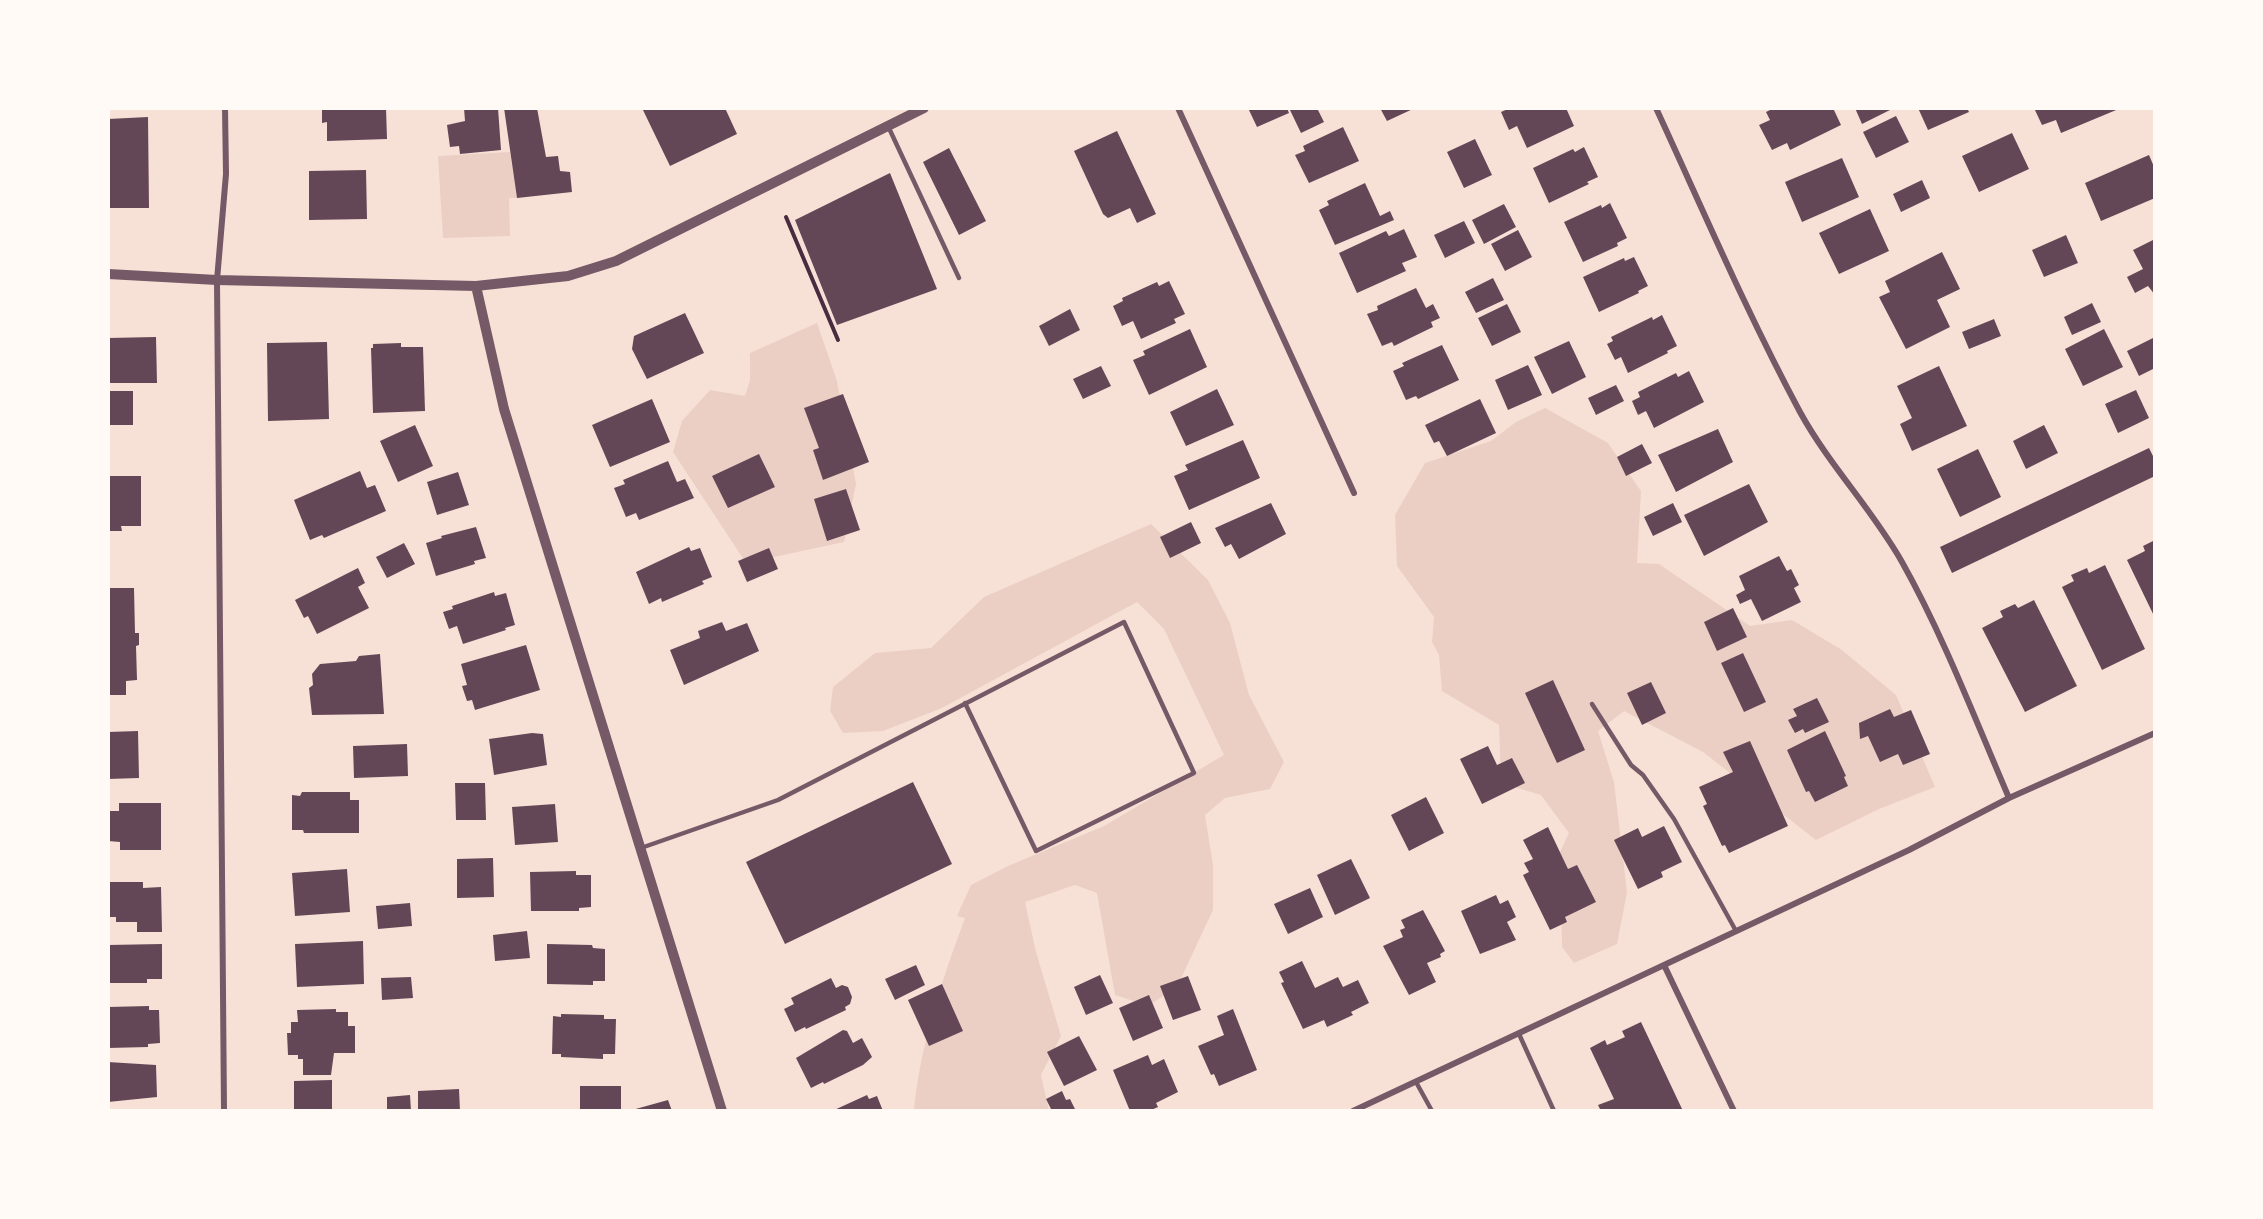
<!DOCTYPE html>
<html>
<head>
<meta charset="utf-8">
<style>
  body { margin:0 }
  #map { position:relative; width:2263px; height:1219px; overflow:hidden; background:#f7e1d7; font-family:"IBM Plex Sans",sans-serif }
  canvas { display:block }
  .frame { position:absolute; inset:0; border:110px solid #fffaf5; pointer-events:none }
</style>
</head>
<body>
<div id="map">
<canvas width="2263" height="1219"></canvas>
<div class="frame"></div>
</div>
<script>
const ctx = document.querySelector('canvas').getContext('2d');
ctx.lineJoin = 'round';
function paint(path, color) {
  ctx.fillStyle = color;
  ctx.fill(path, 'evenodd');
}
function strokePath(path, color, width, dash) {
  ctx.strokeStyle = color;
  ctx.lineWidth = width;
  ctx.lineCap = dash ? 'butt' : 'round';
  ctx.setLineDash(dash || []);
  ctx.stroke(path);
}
const green = new Path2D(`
  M510,152L517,198H509L510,236L443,238L438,156Z
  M817,323L837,381L856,484L844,542L746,563L673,452L682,421L710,390L745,396L750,380V353Z
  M1545,408L1608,443L1641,491L1637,563L1659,564L1750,626L1792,620L1842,650L1896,695L1935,787L1879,809L1816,840L1703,752L1624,711L1598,731L1614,782L1627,892L1617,944L1574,963L1562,947L1560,852L1569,833L1541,795L1501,783L1499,725L1442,691L1439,655L1432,642L1434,617L1397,566L1395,515L1425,463L1491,441L1516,422Z
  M1151,524L1208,580L1230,623L1249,695L1284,762L1270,789L1225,798L1205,815L1213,865V910L1178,985L1149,1006L1115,995L1097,893L1075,885L1025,902L1036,952L1061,1036L1041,1075L1049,1111H914C920,1045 942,980 965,918L957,916L971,885L1008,866L1104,826L1224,755L1164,629L1137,602L942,708L883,731L843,733L830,711L833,687L875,653L931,648L984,597Z`);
const building = new Path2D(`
  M326,108H386L387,139L327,141V122L322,123V109Z
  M464,108H498L501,150L460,154L459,146L450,147L447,125L465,121Z
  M504,108H537L546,157L558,156L560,171L570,172L572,192L517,198Z
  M642,108H725L737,134L670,166Z
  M1248,108H1287L1289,113L1257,127Z
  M1289,108H1317L1324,122L1301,133Z
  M1380,108H1415L1387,121Z
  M1510,108H1566L1574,126L1527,148L1517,126L1509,130L1501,112Z
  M1774,108H1833L1841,125L1790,150L1787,143L1772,150L1759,125L1770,120L1766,112Z
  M1855,108H1894L1862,124Z
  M1918,108H1967L1969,112L1928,130Z
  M2034,108H2121L2061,133L2056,120L2042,125Z
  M1896,116L1909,142L1876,158L1863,132Z
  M148,117L149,208H109L108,119Z
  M1343,127L1359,161L1309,183L1295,155L1305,151L1303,146Z
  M1117,131L1156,214L1137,223L1130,208L1108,218L1103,214L1074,151Z
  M2012,133L2029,169L1979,192L1962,156Z
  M1475,139L1492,175L1464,188L1447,152Z
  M1584,147L1598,177L1587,182L1589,184L1549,203L1533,168L1573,149L1575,152Z
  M949,148L986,221L959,235L923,162Z
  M2149,155L2155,169V198L2101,221L2085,183Z
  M1842,158L1859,197L1802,222L1785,182Z
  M366,170L367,219L309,220V171Z
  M890,173L937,289L837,325L795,220Z
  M1922,180L1930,198L1901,212L1893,194Z
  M1365,183L1380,216L1390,211L1394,220L1335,245L1319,210L1329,205L1327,201Z
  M1610,203L1627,238L1617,243L1618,246L1583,262L1564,222L1601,205L1602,208Z
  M1504,204L1516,227L1484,244L1472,220Z
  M1870,209L1889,251L1839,274L1819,233Z
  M1464,221L1475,243L1445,258L1434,235Z
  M1404,229L1417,257L1402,263L1406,271L1357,293L1339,253L1386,231L1389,236Z
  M1518,230L1532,257L1505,271L1491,244Z
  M2066,235L2078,263L2044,277L2032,250Z
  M2155,239V295L2148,286L2135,293L2127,277L2143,269L2133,250Z
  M1942,252L1960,289L1937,300L1950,327L1906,349L1879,297L1890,292L1885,281Z
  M1634,257L1648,286L1638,291L1639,293L1599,312L1583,277L1624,258L1625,261Z
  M1493,278L1504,300L1476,313L1465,292Z
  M1169,281L1185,314L1174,319L1176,323L1141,339L1133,321L1122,326L1113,306L1123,301L1122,298L1157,282L1159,286Z
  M1416,288L1426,308L1433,304L1440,318L1431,322L1433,327L1394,346L1392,342L1382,346L1367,314L1378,310L1377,306Z
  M2092,303L2101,322L2072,335L2064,317Z
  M1507,304L1521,332L1492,346L1478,318Z
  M1070,309L1080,330L1049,346L1039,326Z
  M685,313L704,353L647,379L632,349L634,336Z
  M1662,315L1677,346L1667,351L1668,353L1628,373L1621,357L1615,360L1607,344L1613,341L1611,337L1652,317L1653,320Z
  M1994,319L2001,336L1969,349L1962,332Z
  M1190,329L1207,367L1149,395L1133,360L1145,355L1143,351Z
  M2104,329L2123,367L2083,386L2065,349Z
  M156,337L157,383H108V338Z
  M2155,337V368L2139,376L2127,351Z
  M1569,341L1586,377L1552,394L1534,357Z
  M327,342L329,419L268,421L267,343Z
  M401,343V347H423L425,411L373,413L371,348H373V344Z
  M1442,345L1459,380L1418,399L1416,396L1406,400L1393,371L1404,366L1402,363Z
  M1528,365L1542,395L1508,410L1495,380Z
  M1101,366L1111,386L1083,399L1073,379Z
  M1939,366L1967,426L1912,451L1900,424L1912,418L1897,386Z
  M1689,371L1704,402L1654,428L1646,411L1638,415L1632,401L1640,397L1638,392L1676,373L1678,377Z
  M1616,385L1624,401L1596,415L1588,398Z
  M1217,389L1234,425L1186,446L1170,412Z
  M2136,390L2149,418L2118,433L2105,404Z
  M108,391H133V425H108Z
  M843,394L869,462L823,480L813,450L819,448L804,408Z
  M652,399L670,442L610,467L592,425Z
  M1480,399L1496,433L1447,456L1439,441L1434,443L1425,425Z
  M415,425L433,466L398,482L380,441Z
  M2044,425L2058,453L2026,469L2013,441Z
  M1718,429L1733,462L1676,492L1658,455Z
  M1243,440L1260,478L1189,510L1174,476L1188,470L1185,465Z
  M1642,444L1652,463L1626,476L1617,457Z
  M2149,448L2155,460V476L1952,573L1940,547Z
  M1978,449L2001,497L1960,517L1937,469Z
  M759,454L775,487L728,508L712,476Z
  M668,461L677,482L685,479L694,498L639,520L636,513L626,517L614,488L625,484L623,480Z
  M360,471L367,488L375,485L386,511L324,538L322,535L310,540L294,500Z
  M458,472L469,505L437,515L427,482Z
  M108,476H141V526H121L122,531H108Z
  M1749,484L1768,522L1704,556L1684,515Z
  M846,489L860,530L827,541L814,499Z
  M1271,503L1286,534L1239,559L1231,544L1225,547L1215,528Z
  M1673,503L1682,522L1653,536L1644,517Z
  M1191,522L1201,543L1170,558L1160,537Z
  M476,527L486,558L474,561L475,564L436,576L426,543L442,538L441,536Z
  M2155,540V618L2127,560L2145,551L2143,546Z
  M404,543L415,564L387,578L376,557Z
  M689,547L691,551L700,548L712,577L702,581L704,584L662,602L661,598L649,604L636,572Z
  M769,548L778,569L747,582L738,561Z
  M1779,556L1787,571L1791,569L1799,585L1794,588L1801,602L1762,621L1751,599L1740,604L1736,595L1745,590L1739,576Z
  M2105,565L2145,649L2102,670L2062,587L2074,581L2071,575L2087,568L2089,573Z
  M358,568L365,583L358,587L369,608L317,634L308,616L304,618L295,600Z
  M108,588H134L135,633H139V645L136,646L137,680L126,681V695H108Z
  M494,592L495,596L506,593L515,625L505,628L506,630L463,644L457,626L449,629L443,612L453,609L452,606Z
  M2034,600L2077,686L2025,712L1982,628L2003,617L2000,611L2015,604L2018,608Z
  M1733,608L1747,637L1717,651L1704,622Z
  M722,622L726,631L747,623L759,651L684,685L670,650L700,638L698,631Z
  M526,645L540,690L475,710L472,700L467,701L462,686L467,685L461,664Z
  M1743,653L1766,702L1744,712L1721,663Z
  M380,654L384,714L312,715L309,688L313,685L312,674L320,664L356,661L359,656Z
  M1553,680L1585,750L1557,763L1525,693Z
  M1651,682L1666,713L1642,725L1627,693Z
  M1817,698L1829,722L1805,733L1803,729L1795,733L1788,720L1797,716L1793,709Z
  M1890,709L1894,717L1911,710L1930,754L1903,765L1898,754L1880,762L1868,736L1860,739L1859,723Z
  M138,731L139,778L108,779V732Z
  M1825,731L1846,776L1844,777L1848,786L1815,802L1809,791L1806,792L1787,750Z
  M532,733L543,734L547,765L494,775L489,739Z
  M1750,741L1788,826L1729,853L1725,845L1722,846L1703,806L1707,804L1699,787L1733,772L1723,752Z
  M407,744L408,776L354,778L353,746Z
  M1488,746L1497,765L1512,758L1525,783L1482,804L1460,759Z
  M913,782L952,864L785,944L746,862Z
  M455,783H485L486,820H456Z
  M302,792H350V800H359V833H304L303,830H292V795L300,796Z
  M1426,797L1444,833L1409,851L1391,815Z
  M119,803H161V850H120V842L108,841V811H119Z
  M555,804L558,842L515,845L512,807Z
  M1664,826L1682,862L1661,872L1663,877L1638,889L1614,840L1638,828L1642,837Z
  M1548,827L1568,869L1577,865L1596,902L1565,917L1567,922L1550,930L1523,875L1529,872L1524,863L1533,859L1523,840Z
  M493,858L494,897L457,898V859Z
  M1351,859L1370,898L1335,915L1317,875Z
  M347,869L350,912L295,916L292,873Z
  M576,871V875H591V907L579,908V911H531L530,872Z
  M108,882H143V888L161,887L162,932H137V922H116V917H108Z
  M1310,888L1323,917L1288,934L1274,904Z
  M1496,895L1500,904L1508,900L1516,917L1507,922L1516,940L1480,954L1461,911Z
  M410,903L412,926L378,929L376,906Z
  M1423,910L1445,951L1440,954L1441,957L1427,963L1436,982L1409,995L1383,946L1403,937L1400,930L1405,928L1401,920Z
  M527,931L530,958L495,961L493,935Z
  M363,941L364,984L297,987L295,944Z
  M162,944V979H147V983H108V945Z
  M547,944L592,945L593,948L605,949V981H593V985L547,984Z
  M1302,961L1315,988L1338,977L1343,987L1358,980L1369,1003L1351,1012L1353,1015L1327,1027L1324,1020L1303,1029L1281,983L1284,982L1279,972Z
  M916,965L925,985L895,1000L885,979Z
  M1100,975L1113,1003L1086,1015L1074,987Z
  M1188,976L1201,1010L1173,1020L1160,986Z
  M411,977L413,998L382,1000L381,978Z
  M831,978L836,988L842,985L848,987L852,997L850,1004L845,1007L846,1010L806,1029L805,1027L795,1032L784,1009L794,1004L791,998Z
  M942,984L963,1031L929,1046L908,1000Z
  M1149,995L1163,1028L1133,1041L1119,1008Z
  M149,1006V1010H159L160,1043L148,1044V1047L108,1048V1007Z
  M336,1009V1012H348V1026H355V1053H334L331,1075H303V1059H298V1055H288L287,1033H291V1022H298L297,1010Z
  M1233,1009L1257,1070L1219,1086L1214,1074L1211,1075L1198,1046L1224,1035L1217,1016Z
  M561,1014L604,1015V1019H616L615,1054H603V1059L561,1057V1054H552L553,1016L561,1017Z
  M1641,1022L1683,1111H1601L1598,1105L1614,1099L1590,1048L1605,1040L1607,1045L1625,1037L1622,1031Z
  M843,1030L847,1031L853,1043L862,1038L872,1057L863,1065L824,1084L823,1082L811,1088L796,1058Z
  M1079,1036L1097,1070L1064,1086L1047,1052Z
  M1148,1055L1152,1065L1164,1059L1178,1092L1156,1103L1158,1107L1149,1111H1130L1113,1070Z
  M108,1062L156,1065L157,1097L108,1102Z
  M332,1080V1111H294V1081Z
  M580,1086H621V1111H580Z
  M459,1089L460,1111H418V1091Z
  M1062,1091L1066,1100L1070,1099L1076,1111H1047L1051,1109L1046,1099Z
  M410,1095L411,1111H387V1097Z
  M867,1095L869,1099L877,1096L883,1111H832Z
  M668,1100L672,1111H632V1110Z`);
const path = new Path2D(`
  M786,217L838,340`);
const service = new Path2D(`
  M888,126L959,278
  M1592,704L1631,765L1643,775L1674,819L1736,931
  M641,848L778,800L1124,622L1194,773L1036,851L965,703
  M1519,1034L1554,1111
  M1416,1082L1432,1111`);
const minor = new Path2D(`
  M1178,108L1354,493
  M1656,108C1703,210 1747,313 1800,412C1829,465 1872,509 1902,562C1944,637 1975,719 2009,798
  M1664,965L1734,1111
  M224,1111L217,280L226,174L225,108
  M1353,1111L1909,850L2009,798L2155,733`);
const tertiary = new Path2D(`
  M108,274L217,280L476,286L568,276L616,261L924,108
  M476,286L504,409L722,1111`);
paint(green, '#ebcfc5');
paint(building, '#644757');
strokePath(path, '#4a2c40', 4);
strokePath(service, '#755966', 4.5);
strokePath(minor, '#755966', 6);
strokePath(tertiary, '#755966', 10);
</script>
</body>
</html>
